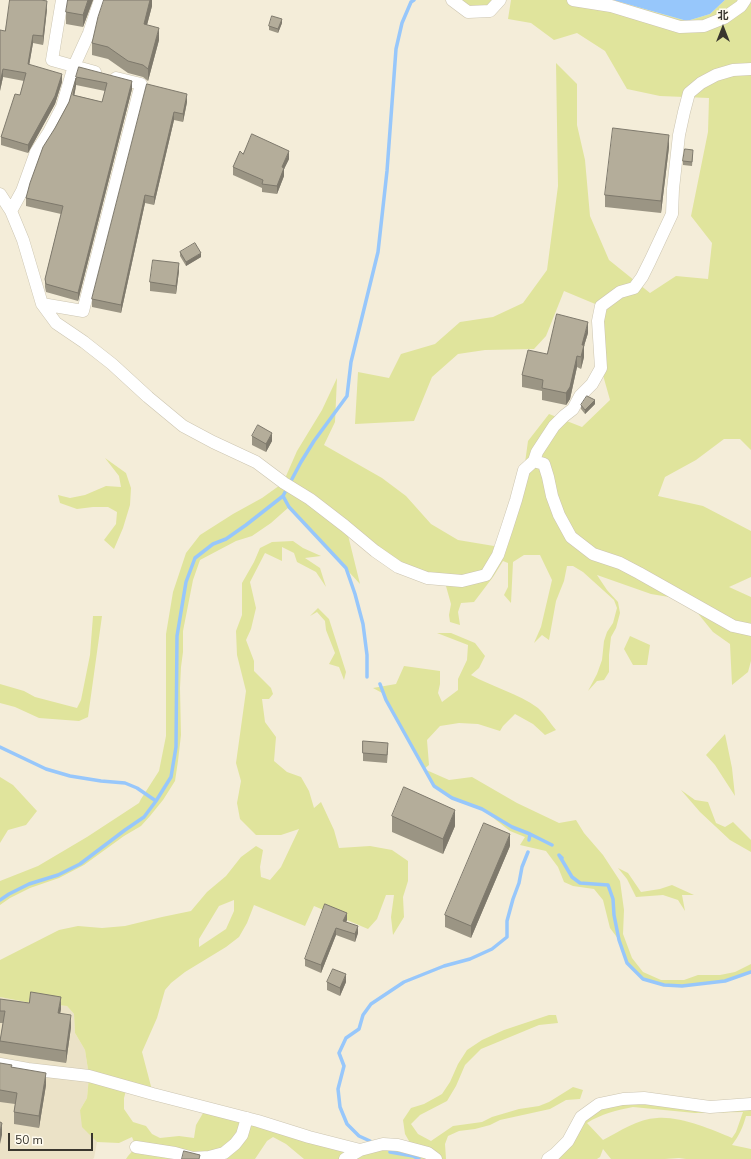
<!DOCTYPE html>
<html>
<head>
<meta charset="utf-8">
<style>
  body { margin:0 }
  #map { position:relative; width:751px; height:1159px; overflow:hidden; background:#f4edd9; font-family:"Nunito Sans","Noto Sans SC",sans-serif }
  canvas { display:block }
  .north { position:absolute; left:703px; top:8px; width:40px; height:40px; -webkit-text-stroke:3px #fffbef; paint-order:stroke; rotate:0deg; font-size:11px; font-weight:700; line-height:16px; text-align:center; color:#39362e }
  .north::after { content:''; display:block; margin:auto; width:14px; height:18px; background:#39362e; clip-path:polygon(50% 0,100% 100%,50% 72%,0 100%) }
  .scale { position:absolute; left:8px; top:1133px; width:85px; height:18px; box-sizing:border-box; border:2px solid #39362e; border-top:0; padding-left:5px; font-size:12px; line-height:14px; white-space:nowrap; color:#39362e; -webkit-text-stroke:3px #fffbef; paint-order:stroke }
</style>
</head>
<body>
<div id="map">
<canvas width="751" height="1159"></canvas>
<div class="north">北</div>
<div class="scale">50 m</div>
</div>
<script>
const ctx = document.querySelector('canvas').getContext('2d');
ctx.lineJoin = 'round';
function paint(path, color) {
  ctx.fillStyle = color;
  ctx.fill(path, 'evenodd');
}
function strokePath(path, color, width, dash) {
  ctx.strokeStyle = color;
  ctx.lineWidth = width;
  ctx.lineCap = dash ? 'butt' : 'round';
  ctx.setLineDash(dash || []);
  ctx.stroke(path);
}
const built = new Path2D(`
  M0,997L26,1002L67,1006L74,1014L75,1033L85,1050L89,1076L87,1098L80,1110L92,1136L97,1142L94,1158L93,1159H0Z`);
const green = new Path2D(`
  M452,0H500L490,11L468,12Z
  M511,0H613L687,21L710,14L725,0H751V450L740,439H724L696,460L665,477L658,496L703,506L751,531V577L729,587L751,597V661L748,672L732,685L730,644L713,632L687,600L651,594L597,575L607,590L618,602L620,613L616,628L611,637L609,655V672L604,680L597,681L588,691L597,674L602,660L604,641L607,632L613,623L617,608L614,600L583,572L573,566H567L564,581L556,601L549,640L542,635L534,643L541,627L552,580L540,555H524L513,562L511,603L504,595L508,587V563L503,561L493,577L474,602L461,603L458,612L460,625L450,622L449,615L451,604L444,579L427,578L346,527L360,584L289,507L271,523L252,536L236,541L200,560L193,580L183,631V652L181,667L180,688L181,735L178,761L175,781L163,800L150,816L141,826L124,836L84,865L59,878L30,888L10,898L0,905V881L38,866L87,837L139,803L141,799L159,771L166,736V634L173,592L186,553L200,535L233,514L262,498L283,483L297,451L322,410L337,378L335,422L324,445L382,478L406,496L431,524L458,540L500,547L524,470L528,441L549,414L582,427L610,400L601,368L600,306L564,291L546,336L534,349L485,350L458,354L432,377L414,421L355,424L358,372L389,378L401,354L435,344L460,322L493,317L523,303L547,270L558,186L556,63L577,84V125L585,160L590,216L609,260L650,293L676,276L708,279L712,243L691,216L708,132L709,98L660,96L627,89L605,51L577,33L554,40L531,23L508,19Z
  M105,458L126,473L131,488L130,505L123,528L114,549L104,540L116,524L117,512L108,507H93L77,509L60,503L58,495L70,498L85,495L106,486L121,487L119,476Z
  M293,541L303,548L321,556L305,558L320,568L326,587L316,572L297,562L294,553L282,547V561L265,553L250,582L256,608L251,629L246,640L254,661V671L271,688L273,694L269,699H262L265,722L276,737L274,761L287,772L301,777L309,791L314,808L321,802L334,830L339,848L370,846L392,850L408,861V881L403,897L404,917L393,935L391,917L394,895H386L377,919L368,929L314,906L305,926L254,905L247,923L239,937L226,947L185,972L171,983L165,990L157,1018L142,1052L153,1094L127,1087L124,1098V1109L133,1122L146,1126L152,1134L160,1138L179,1136L194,1138L196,1125L206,1108L360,1150L413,1148L405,1134L403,1120L411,1108L424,1104L442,1094L450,1082L458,1064L467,1050L482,1040L504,1030L549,1015H556L558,1023L539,1025L481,1049L465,1065L456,1086L447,1101L420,1115L411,1124L418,1134L431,1141L453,1126L482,1122L492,1117L519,1109L539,1106L549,1102L573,1087L583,1090L580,1099L566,1100L550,1109L500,1120L490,1125L475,1129L459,1131L448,1136L445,1144L446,1159H304L286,1144L273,1137L267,1141L255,1159H126L128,1156L136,1147L132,1137L119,1143L97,1142L82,1127L80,1110L87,1098L89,1076L85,1050L75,1033L74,1014L67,1006L26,1002L0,997V960L59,930L78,926L102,928L125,926L162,917L191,911L207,892L226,876L241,857L256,846L263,850L260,867L261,877L270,880L281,867L299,829L281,835H256L240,819L237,803L241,781L236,763L246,691L237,655L236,631L242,615V583L254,562L260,548L272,542ZM234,900V911L226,929L199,947V939L219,906Z
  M318,608L329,619L346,672L344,680L339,667L329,664L335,653L326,630L325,621L317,612L310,616Z
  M93,616H102L88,717L79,721L39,718L15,707L0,703V684L24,691L35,697L77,708L81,700L90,655Z
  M437,633H451L475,643L485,656L479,668L471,675C492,687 518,693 538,708C545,714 550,723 556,730L545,735L533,724L515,714L503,726L500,731L478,724L459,723L440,726L427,740L429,765L424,769L449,780L472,777L517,803L559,823L576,820L584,833L603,855L620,881L624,910L623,934L632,958L643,972L661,980H684L698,975H720L735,972L751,964V972L725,981L682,986L664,985L643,979L627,963L619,940L610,928L603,900L594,889L573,886L564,882L558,867L546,851L520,845L525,837L510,831L482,809L452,798L434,786L396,718L386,700L384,694L373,688L396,684L404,666L440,671V684L438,693L442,702L458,690V679L467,660L468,645Z
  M630,636L650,645L647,665H633L624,649Z
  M725,734L732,768L735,796L715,765L706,755Z
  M0,777L13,785L37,811L26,825L8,830L0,843Z
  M681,790L695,800L708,802L716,823L725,827L733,822L751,840V852L730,840L700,812Z
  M618,868L628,873L641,892L660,889L672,885L694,895H682L685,911L678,900L663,895L636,897L627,879Z
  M623,1099L751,1104V1116H746C743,1127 739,1136 732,1145L751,1149V1159H686L679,1158L665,1159H611L603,1149L600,1157L597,1159H548L581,1117ZM633,1107L695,1113L743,1112L736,1132L732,1138C711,1129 680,1116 657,1118C638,1119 620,1131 603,1140L587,1123C601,1114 617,1110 633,1107Z`);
const water = new Path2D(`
  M613,0H725L710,14L687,21Z`);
const stream = new Path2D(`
  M283,496L289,507L346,568L355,594L363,624L367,655V677
  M380,684L386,700L434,786L452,798L482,809L512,827L530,834L552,845
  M0,747L46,769L70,776L101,781L125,783L137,788L156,801
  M529,840L530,834
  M562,858L559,855L572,877L580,883L608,885L613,899L614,915L619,940L627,963L643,979L664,985L682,986L725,981L751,972
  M0,900L9,894L29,884L58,875L80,864L125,830L144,817L156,801L171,777L176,747L177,636L186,582L195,558L213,544L226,539L246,525L283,496L301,462L314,441L347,396L351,362L378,252L387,171L396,49L402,23L411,2L414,0
  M370,1141L359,1136L347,1124L340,1107L338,1089L344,1066L339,1053L346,1038L359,1029L363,1015L371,1004L404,982L444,966L470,959L492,949L507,937V921L513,899L519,883L522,867L528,852
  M390,1152L413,1156L419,1159`);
const minor = new Path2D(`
  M62,0L52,60L95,72
  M452,0L468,12L490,11L500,0
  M573,0L611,6L680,27L704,26L724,18L741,6L745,0
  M0,194L11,211L23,240L42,304L56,323L84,342L112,364L148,397L183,426L213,442L256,462L284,483L310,499L345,526L375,551L398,567L427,578L462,581L486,575L498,555L507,528L516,500L524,470L534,461L544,464L548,477L552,496L559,515L571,537L593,554L620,563L639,573L733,626L751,630
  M11,211L22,191L36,152L49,132L62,107L74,66L89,33L100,0
  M42,304L83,311L141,84L116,78
  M534,461L537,452L554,426L564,416L573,409L580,396L592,384L601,368L598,321L601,306L620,292L634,288L642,277L650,261L672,214L673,189L679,135L684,112L689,93L701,83L716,75L733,70L751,69
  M0,1064L28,1069L89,1076L153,1094L258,1121L309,1137L360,1150
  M136,1147L175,1153L193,1158L209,1157L224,1153L235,1144L242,1135L247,1118
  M345,1159L360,1150L383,1144L398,1145L428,1153L436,1159
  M548,1159L555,1154L568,1141L581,1117L599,1104L623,1099L644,1098L710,1107L751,1104`);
const wall = new Path2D(`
  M68,0H93L83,27L66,24V12Z
  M152,0V6L147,25L159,40L148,81L143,77L128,73L108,59L92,55V43Z
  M47,9L43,45L33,43L29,65L62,82L55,104L28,153L1,145V137L20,95L24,81L3,77L0,91L5,31Z
  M282,23L278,33L269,30V26Z
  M79,67L132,89L78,301L46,292L45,287V279L61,214L26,206V198L55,128L69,102L76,86L74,95L102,102L105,91L76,85V77Z
  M147,84L187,102L183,122L174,120L154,205L145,203L121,313L92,307V299Z
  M669,147L661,213L605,207V195Z
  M243,154L289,159L284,169V176L277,194L262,192V188L233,175V167Z
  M693,154L692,166L683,165V161Z
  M180,252L201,257L186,266L180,256Z
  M179,271L176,294L150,291V282Z
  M588,333L584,346V357L581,369L577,367L570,399L567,404L566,405L542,400V391L522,387V375L547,354Z
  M595,404L585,414L581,409V405Z
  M252,436L272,441L266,452L252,445Z
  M388,751L387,763L363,761V753Z
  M392,816L455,826L443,854L392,832Z
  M510,846L471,938L445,927V915Z
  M347,913V920L346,922L358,933L355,942L336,935L321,973L305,966V959Z
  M327,982H346L340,996L327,990Z
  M0,999L61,1009L60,1013L71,1027L66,1063L0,1053V1041L3,1023H0Z
  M0,1063L12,1067L46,1085L39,1128L14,1124V1112L15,1104L0,1102Z`);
const shadedWall = new Path2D(`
  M88,0H93L83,27V15Z
  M150,0H152V6L144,36V24Z
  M47,1V9L43,45V36Z
  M282,19V23L278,33V29Z
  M159,28V40L148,81V69Z
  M33,35V43L28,72V64Z
  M3,69V77L0,91V83Z
  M62,74V82L55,104L28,153V145Z
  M76,78V86L73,103V95Z
  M132,81V89L78,301V293Z
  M187,94V102L183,122V114Z
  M174,112V120L154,205V197Z
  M669,135V147L661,213V201Z
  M289,151V159L284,169V176L277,194V186L282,167Z
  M145,195V203L121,313V305Z
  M201,253V257L186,266V262Z
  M179,263V271L176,294V286Z
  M588,322V333L584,346V357L581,369L582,345Z
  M577,356V367L570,399L566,405V393Z
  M595,400V404L585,414V410Z
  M272,433V441L266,452V444Z
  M455,810V826L443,854V839Z
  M510,834V846L471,938V926Z
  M347,913V920L343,928V921Z
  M358,926V933L355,942V934Z
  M336,928V935L321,973V965Z
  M346,974V982L340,996V988Z
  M61,997V1009L58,1025V1013Z
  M71,1015V1027L66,1063V1051Z
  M46,1073V1085L39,1128V1116Z
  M2,1123V1135L0,1144V1132Z`);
const building = new Path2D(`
  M10,0H41L47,1L43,36L33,35L28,64L62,74L55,96L28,145L1,137L15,94L20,95L26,73L3,69L0,83V30L5,31Z
  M68,0H88L83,15L66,12Z
  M104,0H150L144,24L159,28L148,69L143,65L128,61L108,47L92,43L98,17Z
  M272,16L282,19L278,29L269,26Z
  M79,67L132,81L78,293L46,284L45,279L63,206L26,198L30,183L43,147L55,128L69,102L76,78L73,95L102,102L107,83L76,77Z
  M147,84L187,94L183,114L174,112L154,197L145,195L121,305L92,299Z
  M613,128L669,135L661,201L605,195Z
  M252,134L289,151L282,167L284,168L277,186L262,184L263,180L233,167L240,151L243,154Z
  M685,149L693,150L692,162L683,161Z
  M195,243L201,253L186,262L180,252Z
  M153,260L179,263L176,286L150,282Z
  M557,314L588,322L582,345H584L581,357L577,356L570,387L566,393L542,388L543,380L522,375L528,350L547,354Z
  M587,396L595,400L585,410L581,405Z
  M258,425L272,433L266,444L252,436Z
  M363,741L388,743L387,755L363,753Z
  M404,787L455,810L443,839L392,816Z
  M484,823L510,834L471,926L445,915Z
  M325,904L347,913L343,921L358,926L355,934L336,928L321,965L305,959Z
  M333,969L346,974L340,988L327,982Z
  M31,992L61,997L58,1013L71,1015L66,1051L0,1041L5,1011H0V999L29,1003Z
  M0,1063L12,1065L11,1067L46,1073L39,1116L14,1112L17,1093L0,1090Z
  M0,1122L2,1123L0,1132Z
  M184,1151L200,1155L199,1159H182Z`);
paint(built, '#ebe2c7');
paint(green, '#e0e49c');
paint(water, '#97c7fb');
strokePath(stream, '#97c7fb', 3.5);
strokePath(minor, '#ccc5b1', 13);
strokePath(minor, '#fff', 12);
paint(wall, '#9b9584');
paint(shadedWall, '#7e796c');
paint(building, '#b4ad9a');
strokePath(building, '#7e796c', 1);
</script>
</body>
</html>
